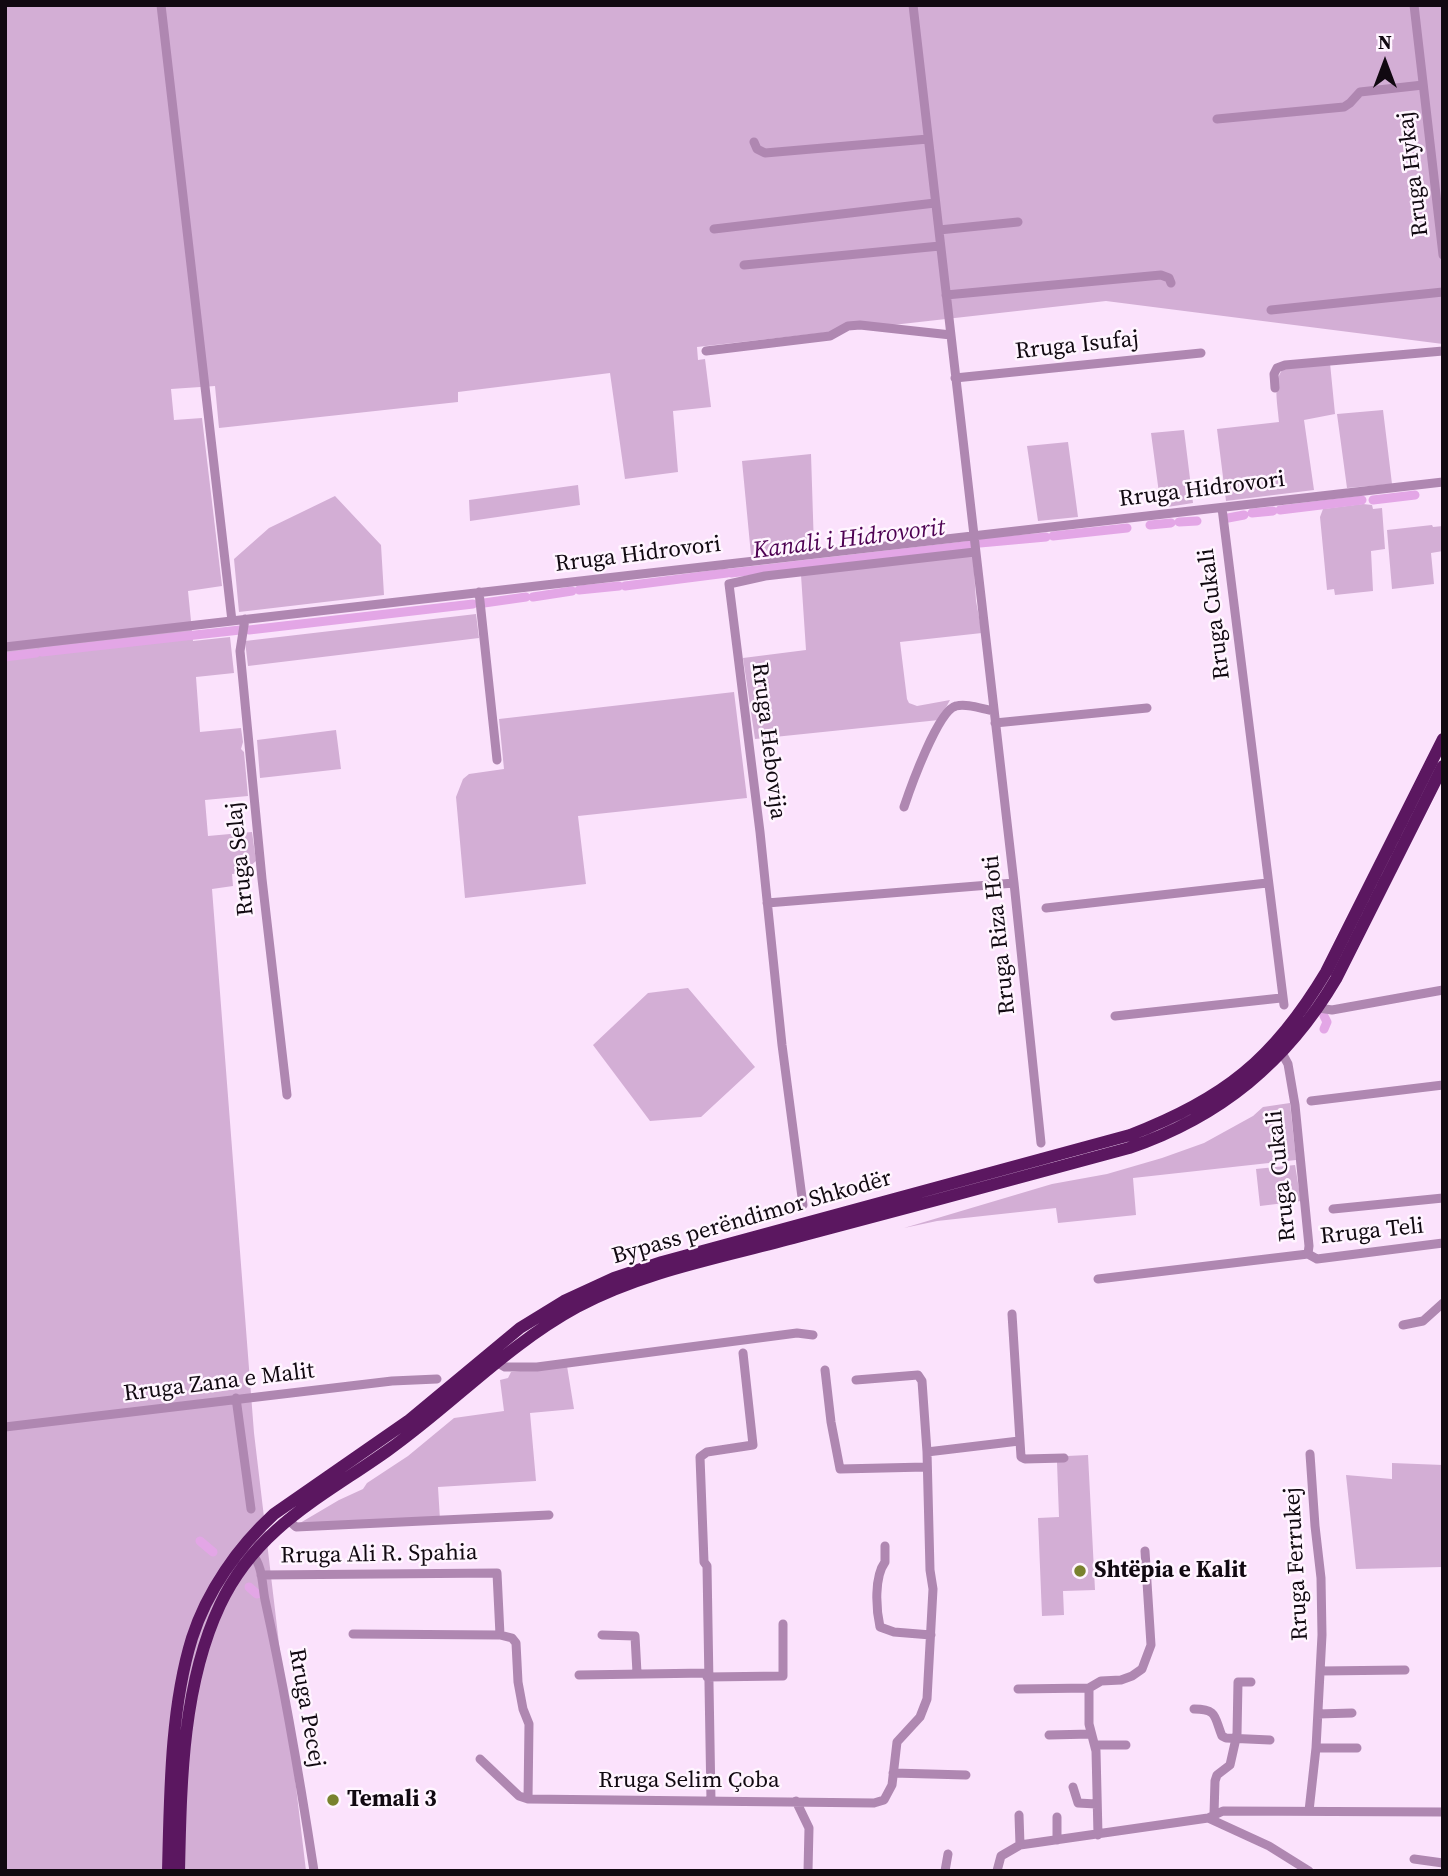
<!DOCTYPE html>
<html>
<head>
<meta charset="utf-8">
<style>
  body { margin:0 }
  #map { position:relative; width:1448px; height:1876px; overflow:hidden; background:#fbe2fc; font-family:"Source Serif 4",serif }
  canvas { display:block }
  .frame { position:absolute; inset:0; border:7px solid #110911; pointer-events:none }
  .north { position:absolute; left:1350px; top:28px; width:70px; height:70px; -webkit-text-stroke:5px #fff5ff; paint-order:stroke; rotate:0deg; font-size:19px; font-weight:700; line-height:28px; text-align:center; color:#110911 }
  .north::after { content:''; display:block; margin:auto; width:24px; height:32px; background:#110911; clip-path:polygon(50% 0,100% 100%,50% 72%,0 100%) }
</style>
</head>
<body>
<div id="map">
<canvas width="1448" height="1876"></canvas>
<div class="frame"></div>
<div class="north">N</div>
</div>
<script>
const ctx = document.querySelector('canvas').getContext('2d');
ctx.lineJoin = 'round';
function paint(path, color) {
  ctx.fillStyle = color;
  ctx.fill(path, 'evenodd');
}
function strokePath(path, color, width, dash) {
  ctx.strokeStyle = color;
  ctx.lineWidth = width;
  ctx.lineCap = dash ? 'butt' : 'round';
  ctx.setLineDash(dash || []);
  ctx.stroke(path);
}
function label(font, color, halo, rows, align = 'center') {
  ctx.font = font + ' "Source Serif 4",serif';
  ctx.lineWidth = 5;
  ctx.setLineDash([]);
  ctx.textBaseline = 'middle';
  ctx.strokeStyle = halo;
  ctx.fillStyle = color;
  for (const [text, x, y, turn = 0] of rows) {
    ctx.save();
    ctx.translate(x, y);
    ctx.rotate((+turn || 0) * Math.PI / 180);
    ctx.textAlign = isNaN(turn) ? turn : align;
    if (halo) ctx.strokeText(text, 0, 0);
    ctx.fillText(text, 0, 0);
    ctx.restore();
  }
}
const green = new Path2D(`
  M5,5H1443V344L1106,301L697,347L698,360L705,359L711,407L673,411L678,472L625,479L610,373L458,392V402L219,428L215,386L171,389L174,420L202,418L222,586L188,591L193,641L230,637L234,673L196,677L200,732L241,728L243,742L241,749L244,752L248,796L205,800L208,836L252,832L256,861L242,873L232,874L233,886L212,889L254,1433L306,1871H5Z
  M1330,363L1335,414L1304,420L1314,490L1226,501L1217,429L1279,422C1278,406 1272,382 1283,369Z
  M1383,410L1392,484L1347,488L1337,414Z
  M1184,430L1193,503L1161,508L1151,433Z
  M1068,442L1078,517L1038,521L1027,446Z
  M811,454L814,548L751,555L742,461Z
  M578,485L580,505L470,521L469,500Z
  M335,496L381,545L384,595L239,612L234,559L269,528Z
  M1363,504L1372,505L1373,509L1382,508L1385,549L1371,551L1373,591L1335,595L1334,589L1327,590L1320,517L1323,509Z
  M1432,525L1433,527L1443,526V551L1431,553L1434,584L1392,589L1387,530Z
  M973,556L976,601L982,633L900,642L907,699L909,703L917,706L950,700L939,720L755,739L743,658L806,650L801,575Z
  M476,614L479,638L248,666L245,641Z
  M734,692L747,798L578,816L586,884L465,898L456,797L463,779L469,774L504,769L499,719Z
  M336,730L341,769L260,778L257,740Z
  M688,988L755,1067L701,1117L650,1121L593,1045L648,993Z
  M1290,1103L1296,1160L1133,1178L1136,1215L1058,1223L1056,1208L937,1221L904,1228L1052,1184L1107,1174L1162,1158L1204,1143L1253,1116L1263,1107Z
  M1295,1165L1301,1201L1260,1206L1256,1169Z
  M567,1366L574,1409L530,1413L536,1481L438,1487L440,1520L300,1523L339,1500L363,1489L367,1483L408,1456L454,1418L504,1411L500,1380L508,1378L511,1372Z
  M1088,1455L1095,1590L1063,1591L1064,1615L1042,1616L1038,1518L1059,1517L1057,1462L1067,1461V1456Z
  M1392,1463L1443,1465V1567L1356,1569L1346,1475L1392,1479Z`);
const canal = new Path2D(`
  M1373,500L1415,495
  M1280,510L1362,500
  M1252,513L1273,511
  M1228,518L1244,515
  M1179,522L1197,521
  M1150,525L1171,523
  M1053,536L1127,528
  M980,543L1046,537
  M731,573L972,545
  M625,586L727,573
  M579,590L619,586
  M533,597L572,591
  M484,603L526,597
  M249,630L473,604
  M42,652L240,630
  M5,657L36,653
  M1324,1016L1327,1022L1324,1029
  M200,1541L213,1552
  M249,1587L257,1594`);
const minor = new Path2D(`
  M161,5L232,621
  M913,5L1014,883L1041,1143
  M1414,5L1443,255
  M1217,119L1344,107L1350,103L1360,92L1423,85
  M754,142L757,149L765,153L928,139
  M714,229L935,203
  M939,230L1018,222
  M744,265L940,246
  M946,295L1161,275L1169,278L1171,283
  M1271,310L1443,292
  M706,351L830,336L848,326L860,325L951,335
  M955,378L1201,353
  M1275,388L1274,374L1277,368L1285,365L1443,351
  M1222,508L1284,1005
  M479,592L497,760
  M245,619L240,651L262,879L287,1095
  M5,647L1443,482
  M995,723L1147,708
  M904,807C910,789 938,710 956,706C967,703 982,709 994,711
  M767,903L1014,883
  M1046,908L1267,883
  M1319,1008L1332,1010L1443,990
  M1115,1016L1281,998
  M1311,1101L1443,1085
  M803,1205L782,1045L760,832L729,584L765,576L975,552
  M1333,1209L1443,1198
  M1308,1254L1317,1259L1443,1243
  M1098,1279L1308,1254L1309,1246L1295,1105L1288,1064L1282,1053
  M1012,1314L1021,1457L1025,1459L1064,1458
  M1403,1325L1423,1321L1443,1303
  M496,1362L505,1367H537L797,1333L813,1335
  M825,1370L831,1422L840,1469L926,1467
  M236,1398L251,1509
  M5,1427L392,1381L437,1379
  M927,1452L1019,1441
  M287,1519L296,1527L549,1515
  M885,1546V1562C874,1577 876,1609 880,1627L894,1632L931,1635
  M252,1554C263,1566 262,1585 265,1600C285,1690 300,1780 314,1871
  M261,1575L497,1573L500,1635
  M353,1634L500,1635L512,1638L516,1643L518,1682L523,1709L529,1724L528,1799
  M602,1635L635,1636L637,1673
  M1320,1671L1405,1670
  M579,1675L707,1673
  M707,1677L783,1676V1624
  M1089,1688V1724L1096,1751L1098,1835
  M1018,1689L1089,1688L1101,1681L1121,1680L1132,1676L1142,1669L1151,1645L1145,1551
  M1194,1709C1218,1709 1214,1717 1222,1736L1226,1738L1270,1740
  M1318,1714L1352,1713
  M1049,1735L1091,1734
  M1096,1745H1126
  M1316,1748H1357
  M480,1759L519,1796L528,1799L874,1803L884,1800L892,1785L897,1742L920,1717L927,1699L933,1589L930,1570L927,1452L922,1381L918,1375L856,1380
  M893,1773L966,1775
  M1073,1787L1078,1803L1096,1804
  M711,1801L707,1566L704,1562L700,1457L707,1452L753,1445L743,1353
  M796,1801L809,1828L808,1871
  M1309,1811L1316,1748L1322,1635L1321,1578L1315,1526L1310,1454
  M1214,1814L1215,1781L1217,1775L1230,1765L1237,1734L1238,1682H1251
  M1019,1815L1020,1845
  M1057,1817V1840
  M1208,1818L1269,1846L1309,1871
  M1414,1859L1443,1863
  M945,1871L948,1854
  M997,1871L1001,1856L1020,1845L1208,1818L1223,1811L1443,1812`);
const highway = new Path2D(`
  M168,1871C170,1796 170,1709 192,1638C207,1591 238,1547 274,1514L408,1421L520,1328L564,1301L614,1278L662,1262L1130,1135C1224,1099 1274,1059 1326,972L1443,739
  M179,1871C181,1783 182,1686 220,1605C256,1528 322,1497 387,1451C452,1405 507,1345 577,1307C644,1271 724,1257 797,1237C908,1208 1018,1178 1129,1148C1220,1117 1287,1062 1336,979L1443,766`);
const markers = [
  [1080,1571,7,"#79822e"],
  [333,1800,7,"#79822e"]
];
const streetNames = [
  ["Rruga Hykaj",1414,174,-97],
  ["Rruga Isufaj",1077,346,-6],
  ["Rruga Hidrovori",1202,490,-7],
  ["Rruga Hidrovori",638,555,-7],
  ["Rruga Cukali",1215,614,-97],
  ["Rruga Hebovija",768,741,83],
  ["Rruga Selaj",241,859,-96],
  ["Rruga Riza Hoti",1000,935,-96],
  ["Rruga Cukali",1282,1176,-96],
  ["Bypass perëndimor Shkodër",752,1218,-16],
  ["Rruga Teli",1372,1232,-6],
  ["Rruga Zana e Malit",219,1383,-7],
  ["Rruga Ali R. Spahia",379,1555,-1],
  ["Rruga Ferrukej",1297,1564,-93],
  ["Rruga Pecej",306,1708,80],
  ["Rruga Selim Çoba",689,1781]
];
const poiNames = [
  ["Shtëpia e Kalit",1094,1571],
  ["Temali 3",347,1800]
];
const waterNames = [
  ["Kanali i Hidrovorit",849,540,-7]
];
paint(green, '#d3aed5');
strokePath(canal, '#e3a6e6', 9);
strokePath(minor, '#af87b1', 9);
strokePath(highway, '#5b1760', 12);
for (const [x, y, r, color] of markers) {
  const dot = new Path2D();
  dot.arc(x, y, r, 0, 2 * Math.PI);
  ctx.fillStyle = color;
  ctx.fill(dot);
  strokePath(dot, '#fff5ff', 2.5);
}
label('23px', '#110911', '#fff5ff', streetNames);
label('bold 23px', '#110911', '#fff5ff', poiNames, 'left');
label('italic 24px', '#4d0052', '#fff5ff', waterNames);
</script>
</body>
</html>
